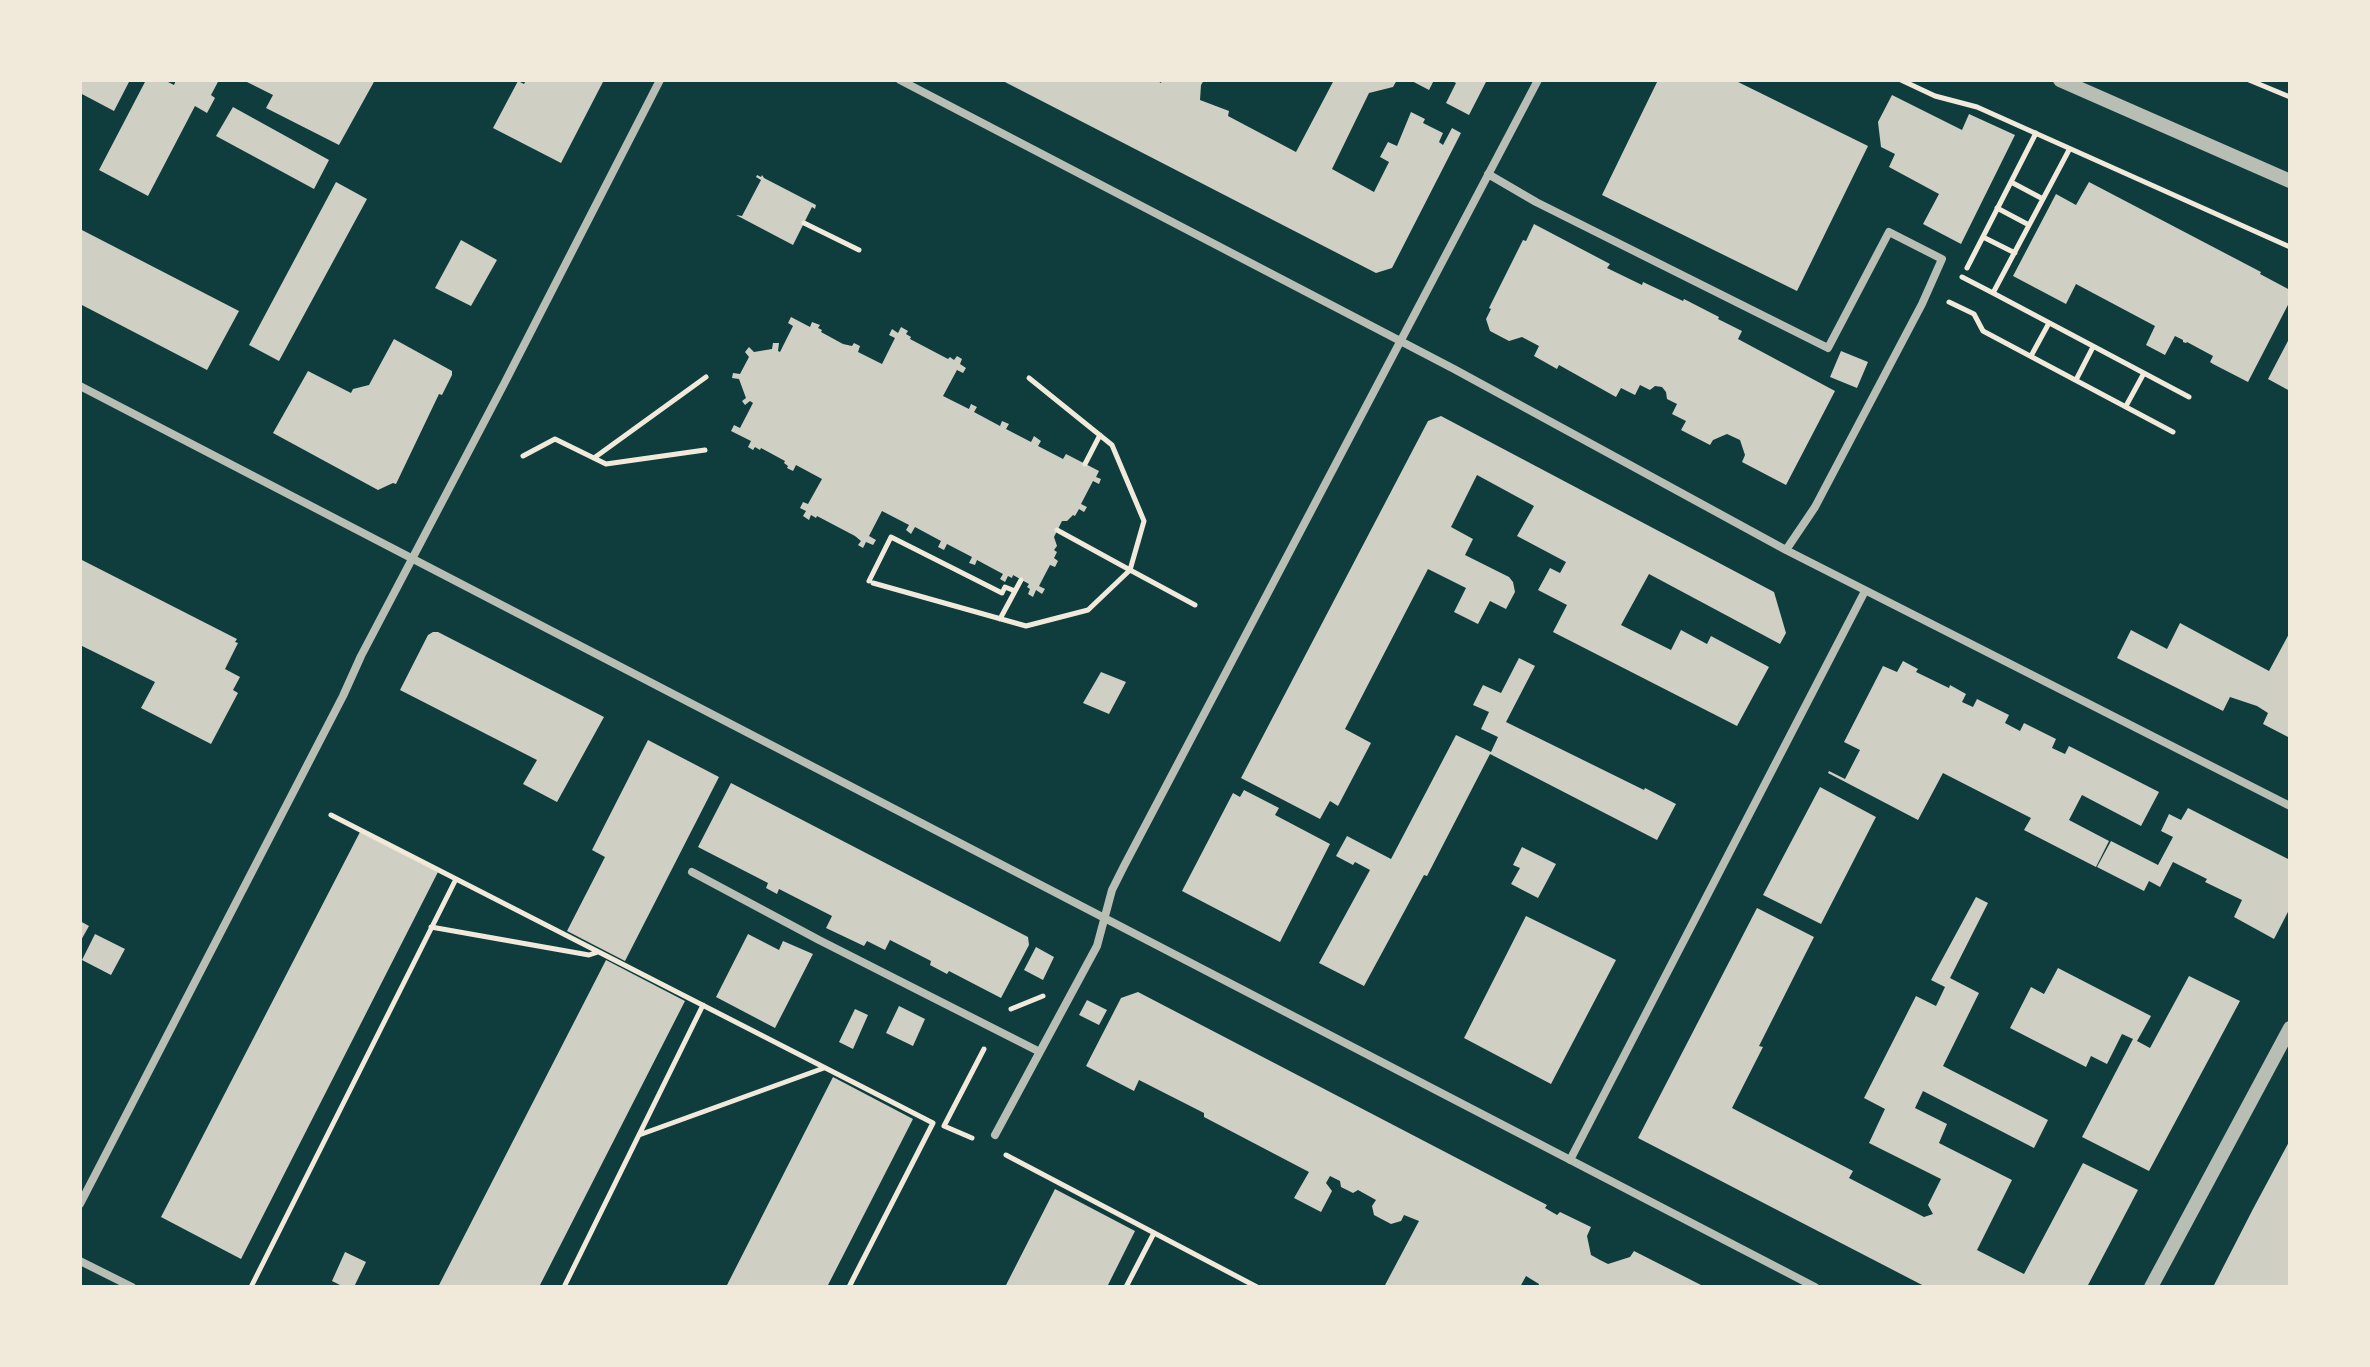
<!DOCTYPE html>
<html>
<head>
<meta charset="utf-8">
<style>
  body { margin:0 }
  #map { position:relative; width:2370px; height:1367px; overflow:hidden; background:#0f3d3e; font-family:"IBM Plex Sans",sans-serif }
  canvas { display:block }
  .frame { position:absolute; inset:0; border:82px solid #f1e9da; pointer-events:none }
</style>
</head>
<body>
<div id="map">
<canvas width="2370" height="1367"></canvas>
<div class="frame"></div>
</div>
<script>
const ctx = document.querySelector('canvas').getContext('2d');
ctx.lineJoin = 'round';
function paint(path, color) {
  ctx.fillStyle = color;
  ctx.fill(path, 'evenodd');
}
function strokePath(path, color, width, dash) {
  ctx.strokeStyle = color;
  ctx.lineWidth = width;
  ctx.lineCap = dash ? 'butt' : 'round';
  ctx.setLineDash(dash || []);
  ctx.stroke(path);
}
const building = new Path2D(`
  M80,80H130L114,111L80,93Z
  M146,80H164L174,85L176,80H219L211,95L215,98L207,113L195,106L148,196L99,170Z
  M243,80H375L339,145L266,108L273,95Z
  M526,80H604L561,163L493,128L518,81L524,84Z
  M1001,80H1156L1161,83L1162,80H1204L1201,85L1200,100L1229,111L1228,116L1296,152L1334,80H1397L1393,87L1369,93L1332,169L1374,192L1389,162L1380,157L1388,142L1397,146L1411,112L1425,119L1423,123L1443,133L1439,142L1443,145L1452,128L1461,133L1392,268L1376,273Z
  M1410,80H1434L1429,90Z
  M1450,80H1487L1469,115L1446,103L1456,83Z
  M1658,80H1734L1868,146L1797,291L1602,195Z
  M1892,95L1962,130L1969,114L2015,135L1961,244L1923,224L1939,194L1889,167L1895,154L1881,147L1878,122Z
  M233,107L329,160L314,189L216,136Z
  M757,175L761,177L762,175L764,178L816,205L815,209L812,207L793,245L736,215L742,216L761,180L756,177Z
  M336,182L367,199L279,361L249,345Z
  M2089,182L2261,272L2260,274L2290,290V301L2248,382L2213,364L2210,362L2213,356L2187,342L2186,343L2183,342V340L2175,336L2165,355L2146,345L2155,326L2076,284L2066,304L2013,276L2056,194L2076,205Z
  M1534,224L1610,264L1607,268L1642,285L1643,282L1683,301L1684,299L1719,317L1718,319L1742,331L1738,339L1835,391L1786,485L1742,462L1745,455L1740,440L1727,434L1713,440L1710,445L1681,430L1686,421L1672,414L1677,404L1667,399L1666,392L1662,387L1655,386L1650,390L1640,385L1635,395L1621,388L1616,397L1559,365L1557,369L1534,356L1539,346L1522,337L1509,341L1490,331L1486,319L1491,309L1489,308L1523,240L1526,241Z
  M80,229L239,311L207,370L80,304Z
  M461,240L497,260L471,306L435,288Z
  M791,317L810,327L812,322L820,325L818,328L822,330L821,332L843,344L852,346L854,343L860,346L858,352L882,364L895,338L889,335L892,329L898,333L901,327L908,331L906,334L911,337L910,339L948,359L950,357L954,360L957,356L962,359L960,364L966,368L963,373L957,370L943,396L969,409L971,404L977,407L974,412L1000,426L1002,421L1009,424L1006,429L1031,442L1034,436L1041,441L1038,446L1063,459L1066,454L1099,471L1096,477L1101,479L1099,484L1093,481L1081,504L1087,507L1084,512L1079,509L1075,516L1073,515L1067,521H1062L1054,537L1057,546L1054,550L1057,552L1054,558L1058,561L1055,567L1050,565L1039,586L1045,589L1042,594L1036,590L1033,597L1028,594L1030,589L1027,587L1029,584L1013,575L1012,578L1008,576L1005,582L1000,579L1003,574L977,560L975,565L969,563L972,557L947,544L944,550L938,547L941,541L915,527L911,534L906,530L909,525L882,511L869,536L876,540L873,545L866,542L863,548L858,545L861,541L855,536L817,516L816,518L811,515L809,520L803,516L806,511L800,508L803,502L808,504L822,479L796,465L793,471L787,468L788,466L784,463L785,461L761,448L760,450L755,447L753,450L748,447L751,441L731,431L734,425L740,428L753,403L750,401L745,405L742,401L746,398L739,379L732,378L733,373L740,374L749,357L745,352L749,347L754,352L772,349L773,343H779L778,351L780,352L793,326L788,323Z
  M2290,337V391L2268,379Z
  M394,339L452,371V375L442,395L439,394L396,484L393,483L378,490L273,433L308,371L351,393L353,389L369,385Z
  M1841,351L1868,362L1857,388L1830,377Z
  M1441,416L1774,592L1786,633L1780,644L1649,574L1621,625L1671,650L1681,630L1707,644L1711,636L1769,667L1737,726L1553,632L1567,605L1538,590L1550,568L1560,573L1566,562L1517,536L1534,506L1477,475L1451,527L1473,539L1465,555L1509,577L1513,582L1515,592L1506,609L1490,601L1478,624L1454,612L1466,588L1428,569L1345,729L1371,743L1338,806L1330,801L1320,819L1241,778L1428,421Z
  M80,559L237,639L235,642L238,643L225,669L240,677L233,690L238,693L211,744L141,708L155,682L80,645Z
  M2180,623L2269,671L2290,632V738L2263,724L2268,713L2257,706L2230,697L2223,711L2117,658L2131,630L2167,649Z
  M433,632H438L604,717L557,802L523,784L537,760L400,690L428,635Z
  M1519,658L1535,666L1506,722L1644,790L1645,788L1676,804L1657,840L1490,754L1427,876L1424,875L1364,986L1319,963L1370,870L1355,862L1353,865L1336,856L1347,836L1391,859L1456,735L1491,752L1498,737L1481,729L1489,712L1473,705L1483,685L1501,693Z
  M1903,661L1918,669L1916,672L1949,688L1950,685L1966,694L1962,702L1973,707L1977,699L2009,715L2005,723L2020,731L2024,723L2056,739L2052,748L2065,754L2069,746L2159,792L2141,826L2082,795L2069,820L2109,841L2096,867L2024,830L2031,818L1943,773L1918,820L1828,773L1829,771L1845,779L1860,750L1844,742L1883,666L1897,672Z
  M1101,672L1126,682L1109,714L1083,703Z
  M648,740L719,777L625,961L567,931L605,857L592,850Z
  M731,783L1028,937L1029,945L1001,998L949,971L947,974L930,965L931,961L890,940L885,950L867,941L864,946L826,928L832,916L779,889L777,894L766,888L768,883L698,847Z
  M1820,787L1876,817L1821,924L1763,895Z
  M1244,790L1279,808L1275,815L1330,844L1280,942L1182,891L1233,793L1240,797Z
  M2188,808L2290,860V908L2274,939L2234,917L2242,900L2205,882L2207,879L2173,862L2160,887L2149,881L2144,891L2097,867L2111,841L2158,865L2173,837L2161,831L2169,814L2181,820Z
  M360,832L438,872L241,1259L161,1217Z
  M1522,847L1556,864L1538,898L1511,884L1520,868L1513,865Z
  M1976,897L1988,903L1950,978L1979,993L1943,1066L2048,1120L2034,1148L1923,1091L1915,1108L1947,1124L1939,1143L2012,1180L1977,1250L2024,1274L2083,1163L2138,1190L2087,1287H1926L1638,1138L1757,908L1814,937L1759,1046L1763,1047L1732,1108L1853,1171L1849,1178L1924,1217L1933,1214L1928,1205L1941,1179L1869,1143L1885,1109L1864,1098L1916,996L1936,1006L1945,987L1931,980Z
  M1526,916L1616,960L1551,1084L1464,1038Z
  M80,921L89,926L80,942Z
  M95,934L125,949L111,975L82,960Z
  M748,934L779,950L783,941L813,954L775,1028L716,997Z
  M1036,947L1054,957L1043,980L1024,970Z
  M606,960L685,1001L539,1287H438Z
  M2058,968L2151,1016L2137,1041L2150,1048L2189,976L2240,1001L2149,1171L2082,1137L2133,1039L2122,1034L2107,1064L2091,1056L2086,1067L2010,1028L2031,987L2044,994Z
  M1138,992L1547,1205L1545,1208L1557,1215L1560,1212L1591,1227L1587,1236L1591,1255L1600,1260L1608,1264L1630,1257L1634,1251L1705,1287H1538L1539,1284L1526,1276L1520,1287H1384L1419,1221L1404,1215L1401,1221L1391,1224L1374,1215L1372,1206L1376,1200L1358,1190L1353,1193L1341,1187L1340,1181L1330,1176L1326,1183L1332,1191L1321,1212L1294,1198L1309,1172L1204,1117V1113L1139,1080L1134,1091L1086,1066L1121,998Z
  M1087,1000L1107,1010L1099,1025L1079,1015Z
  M899,1006L925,1019L913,1046L886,1033Z
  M855,1009L868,1015L853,1049L839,1042Z
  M833,1077L913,1119L827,1287H726Z
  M2290,1140V1287H2213L2253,1209Z
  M1055,1189L1135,1231L1107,1287H1005Z
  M345,1252L366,1262L354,1287H344L332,1281Z`);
const path = new Path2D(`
  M1901,80L1935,96L1977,107L2290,247
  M2249,80L2290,97
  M2069,150L1993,293L2189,397
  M2011,182L2043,199
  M1997,208L2029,225
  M804,223L859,250
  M1983,237L2015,253
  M1967,268L2036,133
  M1962,277L1993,293
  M1949,302L1974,314L1983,331L2173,432
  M2031,356L2049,323
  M1029,378L1112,445L1144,521L1130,570L1057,530
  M2076,380L2093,347
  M2126,406L2144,373
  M523,456L555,439L606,464L705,450
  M594,458L706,377
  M1085,464L1100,435
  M869,581L891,537L1002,593L1005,587L1015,591
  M873,583L1026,626L1088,610L1130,570L1195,605
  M1000,619L1021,580
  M331,815L933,1123L849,1287
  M431,927L589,955L598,952
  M1011,1009L1043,996
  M639,1135L824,1068
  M972,1138L944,1126L984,1049
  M1006,1155L1257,1287
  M251,1287L456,879
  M564,1287L703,1005
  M1126,1287L1154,1233`);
const minor = new Path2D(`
  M900,80L1454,369L1786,550L2290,806
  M1488,174L1536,202L1828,348L1889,232L1942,259L1922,304L1815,507L1786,550
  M80,386L1815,1287
  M692,872L819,940L1038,1051
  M995,1135L1097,946L1112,890L1124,866L1538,80
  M1570,1160L1865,591
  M80,1204L343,696L361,656L504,384L660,80
  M80,1261L132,1287`);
const tertiary = new Path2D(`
  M2060,80L2290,181
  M2151,1287L2290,1028`);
paint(building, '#cfcfc3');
strokePath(path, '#f1e9da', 5);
strokePath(minor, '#b8beb3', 8);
strokePath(tertiary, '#b8beb3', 14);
</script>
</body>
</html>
